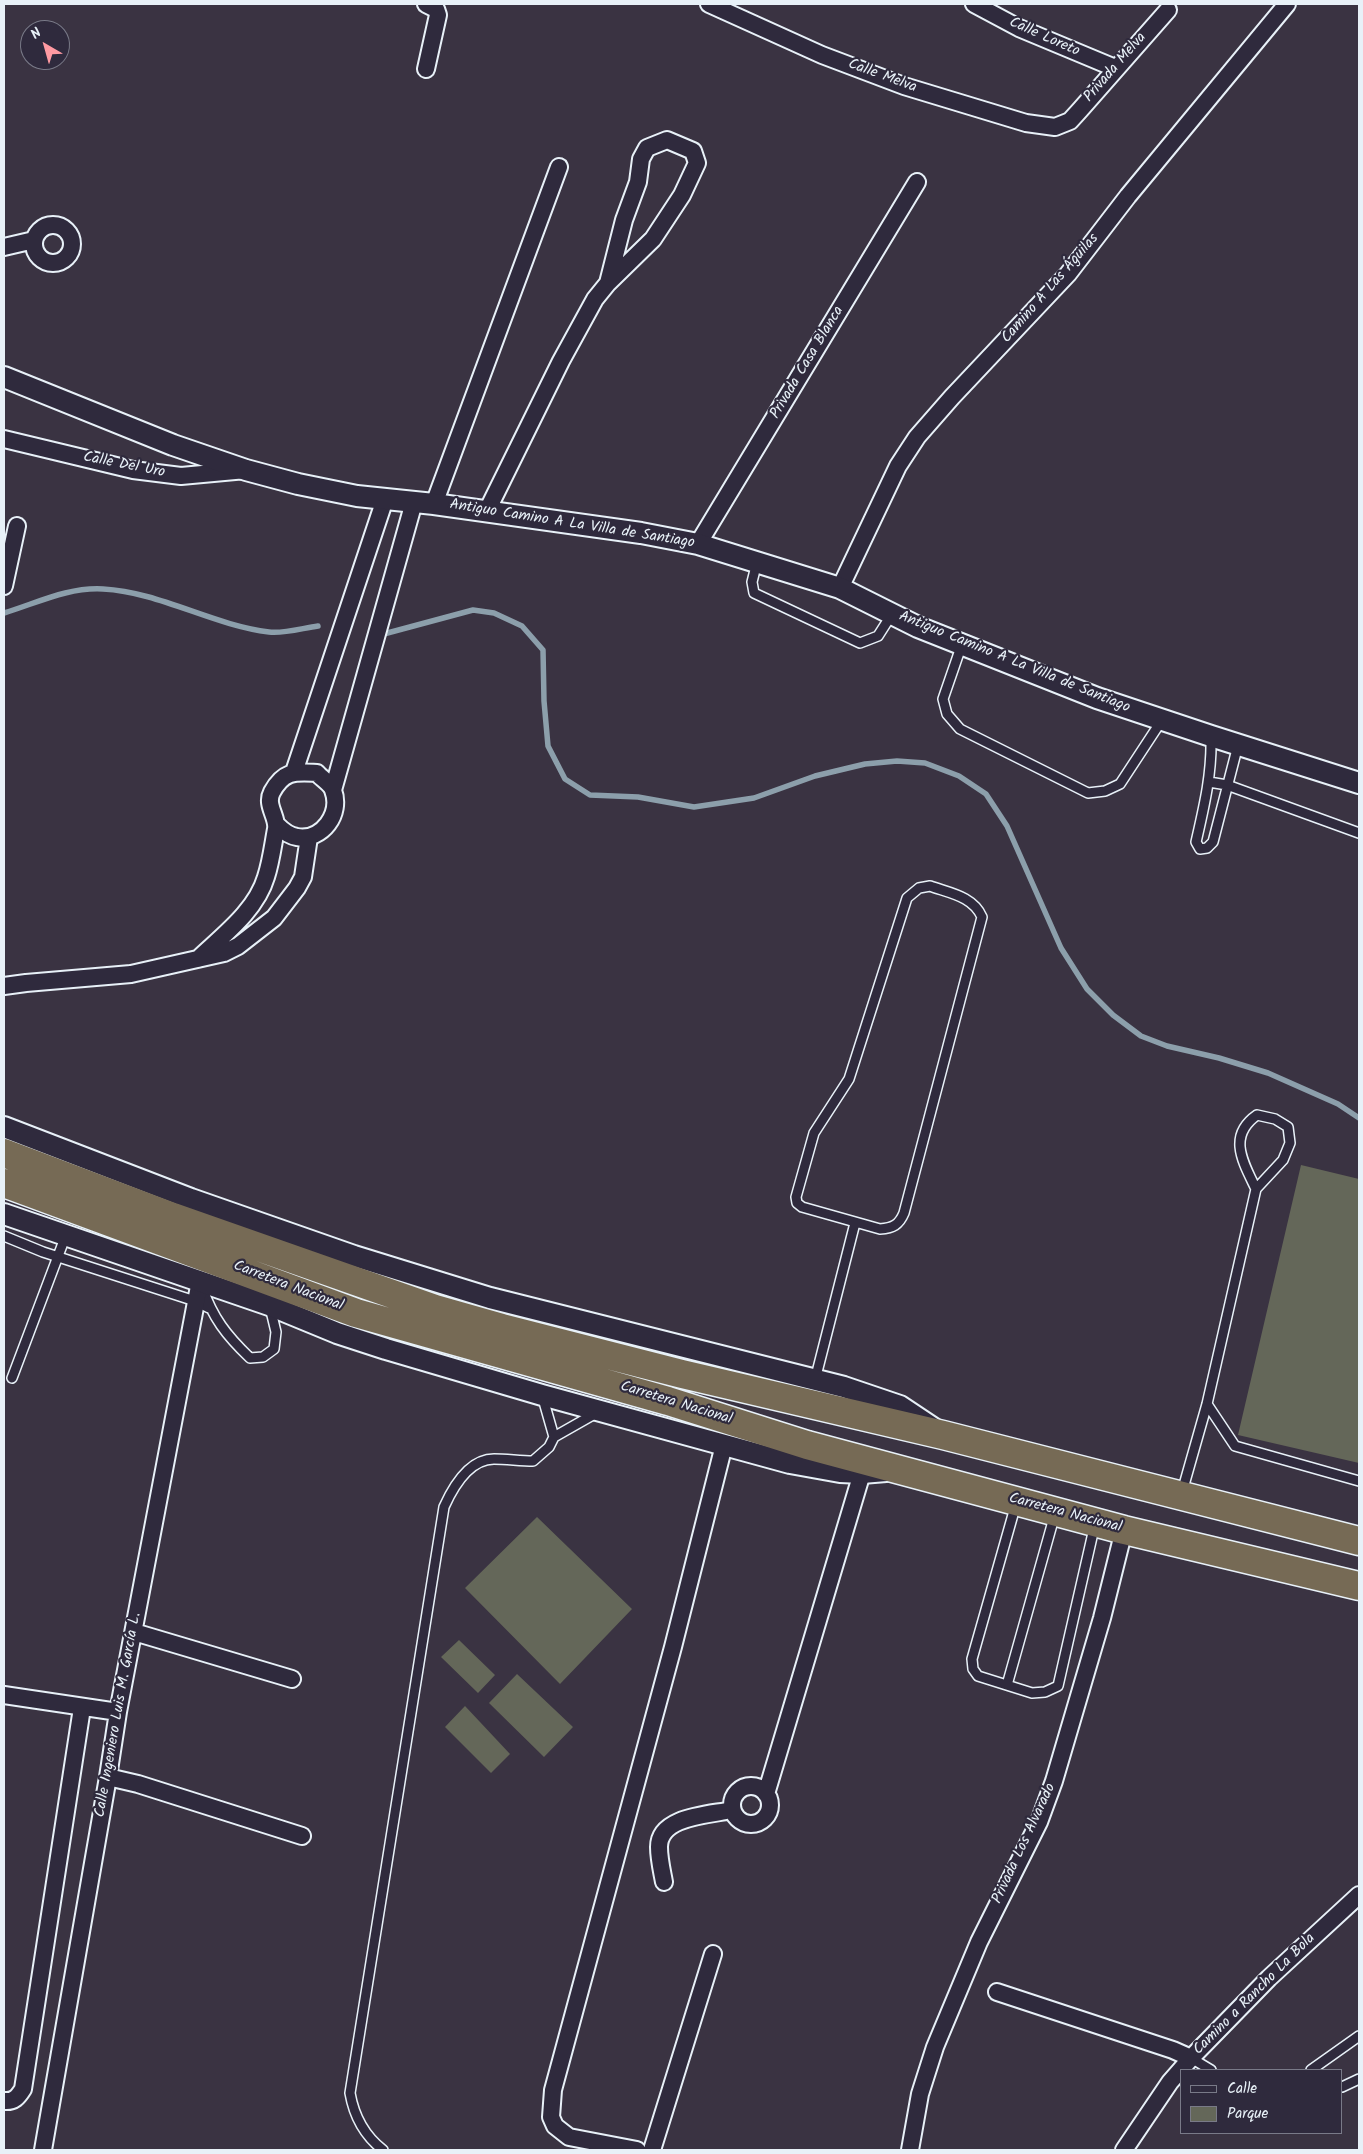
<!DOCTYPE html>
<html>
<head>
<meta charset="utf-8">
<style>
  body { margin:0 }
  #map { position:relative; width:1363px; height:2154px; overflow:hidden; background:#3a3342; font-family:Kalam,sans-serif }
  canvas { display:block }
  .frame { position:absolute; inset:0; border:5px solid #e8f1f8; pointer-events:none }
  .legend { position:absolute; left:1180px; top:2069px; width:162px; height:65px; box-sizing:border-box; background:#2f2a3d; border:1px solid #797a88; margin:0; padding:6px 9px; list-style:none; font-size:15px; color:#e8f1f8 }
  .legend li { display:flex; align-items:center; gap:10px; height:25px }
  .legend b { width:25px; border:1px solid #797a88 }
  .north { position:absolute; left:20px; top:20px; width:50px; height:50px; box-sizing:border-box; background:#2f2a3d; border:1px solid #797a88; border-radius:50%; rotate:322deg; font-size:14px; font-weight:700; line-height:20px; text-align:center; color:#e8f1f8 }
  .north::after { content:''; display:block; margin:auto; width:18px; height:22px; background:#ff9aa2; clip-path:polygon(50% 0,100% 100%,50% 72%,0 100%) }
</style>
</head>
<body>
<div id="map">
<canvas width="1363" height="2154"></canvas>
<div class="frame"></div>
<ul class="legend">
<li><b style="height:6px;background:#2f2a3d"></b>Calle</li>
<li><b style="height:14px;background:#646759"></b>Parque</li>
</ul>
<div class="north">N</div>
</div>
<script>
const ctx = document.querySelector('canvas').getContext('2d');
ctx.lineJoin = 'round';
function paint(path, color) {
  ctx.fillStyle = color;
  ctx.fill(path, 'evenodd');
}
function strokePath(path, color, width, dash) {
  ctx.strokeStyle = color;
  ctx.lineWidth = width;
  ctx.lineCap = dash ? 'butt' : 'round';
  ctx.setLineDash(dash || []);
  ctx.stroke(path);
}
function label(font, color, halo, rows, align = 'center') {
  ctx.font = font + ' Kalam,sans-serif';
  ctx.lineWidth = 4.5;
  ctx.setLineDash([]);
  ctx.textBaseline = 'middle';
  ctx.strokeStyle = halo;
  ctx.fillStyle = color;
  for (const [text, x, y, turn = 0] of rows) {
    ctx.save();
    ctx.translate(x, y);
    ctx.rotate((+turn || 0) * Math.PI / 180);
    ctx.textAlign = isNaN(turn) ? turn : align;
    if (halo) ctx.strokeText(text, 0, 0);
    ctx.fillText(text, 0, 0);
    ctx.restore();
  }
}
const green = new Path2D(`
  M1301,1165L1359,1179V1463L1238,1435Z
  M537,1517L632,1609L560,1684L465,1588Z
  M459,1640L495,1675L478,1693L441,1657Z
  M517,1674L573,1727L544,1757L489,1703Z
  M465,1706L510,1754L491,1773L445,1727Z`);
const stream = new Path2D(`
  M4,613C37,603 68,587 103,589C160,592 212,625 269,632C283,634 303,628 318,626
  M380,635L473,610L494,613L522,626L543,650L544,701L548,746L565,779L590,795L638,797L694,807L754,798L815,776L865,764L897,761L925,763L959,776L986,794L1007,826L1061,948L1087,989L1113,1015L1141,1036L1167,1046L1219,1058L1268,1073L1338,1104L1359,1118`);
const service = new Path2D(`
  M757,562L752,582L754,593L860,643L878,636L892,614
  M962,644L943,699L947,714L960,729L1088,793L1105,791L1120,784L1162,720
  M1211,737C1212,774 1204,807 1196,842L1200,849L1207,848L1213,842L1238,745
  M1209,782L1227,785L1359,833
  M930,886C949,893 973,896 982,917L904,1213C899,1225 893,1228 880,1229L802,1207L797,1203L796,1197L814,1133L849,1079L907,898L919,888Z
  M4,1236L43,1252L195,1301L209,1308
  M202,1287C213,1318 226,1335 250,1358L263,1357L274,1349L276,1332L270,1307
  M12,1378L66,1235
  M815,1380L855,1223
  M542,1395L554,1437L598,1412
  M1207,1404L1235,1446L1359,1481
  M1182,1492L1207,1404L1256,1189L1283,1160L1290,1143L1288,1127L1275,1119L1257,1115C1227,1136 1243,1162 1256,1189
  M1016,1504L972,1659L973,1669L978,1676L1032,1693L1045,1692L1058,1686L1095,1524
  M1007,1685L1055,1514
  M1191,2058L1211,2070
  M1311,2070L1359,2036
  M1342,2087L1359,2079
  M383,2150C365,2136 354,2116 350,2093L444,1507C453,1487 469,1459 494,1459C507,1459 520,1461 533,1461L549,1447L554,1437`);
const minor = new Path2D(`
  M709,4L822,55L904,86L1026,123L1055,127L1070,121L1080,110L1168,10
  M974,4L1019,28L1115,68
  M426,69L438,15L436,9L426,4
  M34 244a19 19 0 1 1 38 0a19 19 0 1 1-38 0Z
  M4,247L34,240
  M4,439L133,470L181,476L246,470
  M434,504L559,167
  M487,511L561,361L595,299L608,283L653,239L682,195L697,163L693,151L667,140L647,148L641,159L638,182L624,220L608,283
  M698,544L917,182
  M4,586L17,526
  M840,588L898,466L917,437L952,397L1068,274L1128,196L1287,4
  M294,772L385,499
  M333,790L414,502
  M198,959C222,936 256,911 266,877C271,862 273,845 276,829C278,817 265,805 272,792C284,770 295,772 317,773C321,778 331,784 333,790C342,814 322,841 297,837C289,836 283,831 277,825
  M4,986L26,983L131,974L224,953L238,946L274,918L297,888L303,877L309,837
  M134,1632L292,1679
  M4,1695L118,1712
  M108,1777L138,1784L302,1836
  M732 1805a19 19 0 1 1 38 0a19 19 0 1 1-38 0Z
  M766,1794L862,1473
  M664,1882C662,1871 659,1859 659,1847C659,1816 709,1815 732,1810
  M997,1992L1173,2050L1191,2058
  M4,2101C14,2102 18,2097 23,2089L82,1708
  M43,2150L108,1777L118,1712L200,1281
  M637,2150L569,2137L555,2126L551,2117L553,2090L673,1647L724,1445
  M652,2150L713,1954
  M910,2150L920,2094L935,2047L979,1942L1039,1822L1054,1781L1102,1618L1124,1530
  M1124,2150L1170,2082L1191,2058L1269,1978L1359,1895`);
const tertiary = new Path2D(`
  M4,377L173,445L246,470L298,484L357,496L434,504L641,533L698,544L840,588L918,627L1097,698L1211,736L1359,783
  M4,1127L191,1199L354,1256L490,1298L844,1387L900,1406L933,1428
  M4,1214L269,1305L337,1333L386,1349L542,1395L790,1463L840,1472L862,1473L886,1471`);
const trunk = new Path2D(`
  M4,1153L173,1217L435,1309L502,1328L682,1374L943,1435L1359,1541
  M4,1183L356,1313L668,1401L807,1445L1124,1530L1359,1586`);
const streetNames = [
  ["Calle Loreto",1044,38,24],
  ["Privada Melva",1116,68,-49],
  ["Calle Melva",882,77,20],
  ["Camino A Las Águilas",1051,289,-49],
  ["Privada Casa Blanca",808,363,-59],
  ["Calle Del Uro",124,466,11],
  ["Antiguo Camino A La Villa de Santiago",572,525,9],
  ["Antiguo Camino A La Villa de Santiago",1014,663,22],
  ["Carretera Nacional",288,1287,21],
  ["Carretera Nacional",676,1404,17],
  ["Carretera Nacional",1065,1514,15],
  ["Calle Ingeniero Luis M. García L.",119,1715,-80],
  ["Privada Los Alvarado",1025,1844,-65],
  ["Camino a Rancho La Bola",1255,1995,-45]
];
paint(green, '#646759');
strokePath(stream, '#8c9fab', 5.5);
strokePath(service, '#e8f1f8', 12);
strokePath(minor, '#e8f1f8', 20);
strokePath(tertiary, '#e8f1f8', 24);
strokePath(trunk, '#e8f1f8', 31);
strokePath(service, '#2f2a3d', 9);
strokePath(minor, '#2f2a3d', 16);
strokePath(tertiary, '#2f2a3d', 20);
strokePath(trunk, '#766a55', 28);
label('15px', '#e8f1f8', '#2f2a3d', streetNames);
</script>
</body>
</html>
